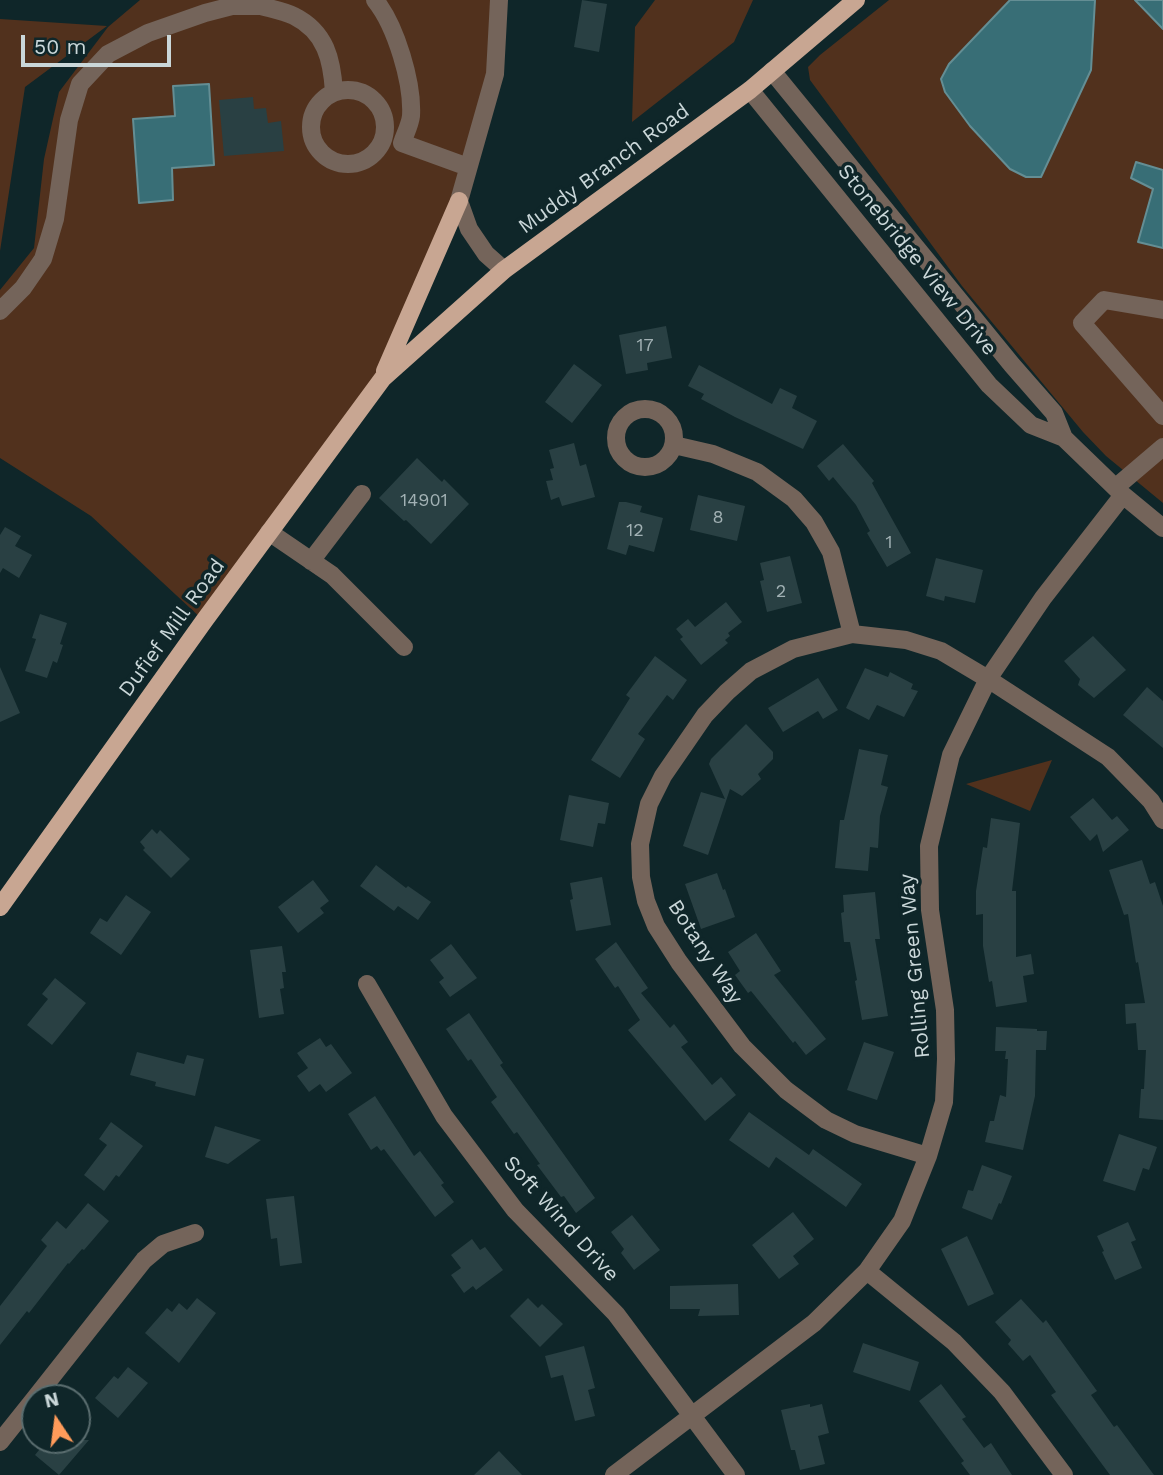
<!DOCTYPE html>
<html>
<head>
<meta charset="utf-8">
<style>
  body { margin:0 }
  #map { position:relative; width:1163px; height:1475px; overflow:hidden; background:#0f2629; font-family:"Work Sans",sans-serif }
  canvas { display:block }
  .north { position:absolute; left:21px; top:1384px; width:70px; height:70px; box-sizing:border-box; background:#0f2629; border:2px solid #5a6d6f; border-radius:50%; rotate:347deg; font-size:19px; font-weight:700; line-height:28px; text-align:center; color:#cad7d9 }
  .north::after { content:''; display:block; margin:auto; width:24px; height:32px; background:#ff9b5a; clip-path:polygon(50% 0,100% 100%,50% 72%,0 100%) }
  .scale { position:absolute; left:21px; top:35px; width:150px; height:32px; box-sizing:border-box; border:4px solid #cad7d9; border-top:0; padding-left:9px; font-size:21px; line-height:24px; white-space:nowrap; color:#cad7d9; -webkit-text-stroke:5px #0f2629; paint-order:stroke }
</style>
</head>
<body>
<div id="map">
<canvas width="1163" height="1475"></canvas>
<div class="north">N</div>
<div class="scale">50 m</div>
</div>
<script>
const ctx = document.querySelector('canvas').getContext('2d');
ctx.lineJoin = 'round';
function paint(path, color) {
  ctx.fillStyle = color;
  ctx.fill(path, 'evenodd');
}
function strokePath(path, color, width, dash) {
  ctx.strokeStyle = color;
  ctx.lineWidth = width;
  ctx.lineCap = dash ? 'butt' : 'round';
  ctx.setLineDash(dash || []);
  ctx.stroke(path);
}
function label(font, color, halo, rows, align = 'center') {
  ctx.font = font + ' "Work Sans",sans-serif';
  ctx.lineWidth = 7;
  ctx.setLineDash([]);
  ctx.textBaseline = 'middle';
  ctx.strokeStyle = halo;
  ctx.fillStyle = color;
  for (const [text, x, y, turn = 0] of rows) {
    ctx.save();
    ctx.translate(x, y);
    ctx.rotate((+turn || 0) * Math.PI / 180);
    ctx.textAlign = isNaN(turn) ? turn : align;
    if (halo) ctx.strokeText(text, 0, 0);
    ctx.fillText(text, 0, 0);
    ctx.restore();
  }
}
const green = new Path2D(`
  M140,0H499L495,74L459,201L383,378L204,621L91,516L0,458V290L34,248L44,159L59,92L108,27Z
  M655,0H753L734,42L632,122L635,27Z
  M889,0H1163V503L1106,456L1083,432L962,286L810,80L808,67L820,55Z
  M0,19L107,26L25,87L0,251Z
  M1052,760L1030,811L966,784Z`);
const water = new Path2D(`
  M1010,0H1095L1091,70L1041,177H1026L1010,169L970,126L945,92L941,79L949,64Z
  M1135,0H1163V29Z
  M209,84L214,165L172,168L173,200L139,203L133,119L175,116L173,86Z
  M1136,162L1163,170V248L1138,242L1153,189L1131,178Z`);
const building = new Path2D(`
  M582,0L607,4L599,52L574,47Z
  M253,97L254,109L266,108L268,123L281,121L284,151L224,156L219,100Z
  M666,326L672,358L647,363L648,370L626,374L619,335Z
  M574,364L602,385L572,423L545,402Z
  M699,365L772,404L780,388L797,396L792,408L817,421L803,449L735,417L701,399L704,394L688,386Z
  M574,443L580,466L586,464L595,497L562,506L559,497L551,500L546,481L553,480L550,469L554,468L549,450Z
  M843,444L874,481L872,483L911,553L887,567L867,533L870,531L856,505L833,477L829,481L817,466Z
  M417,458L442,482L444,479L469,504L431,544L406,520L404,521L379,498Z
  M698,495L745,506L737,541L690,530Z
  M619,502H626L642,506L640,512L663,518L654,552L629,545L626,555L607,549Z
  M5,527L21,536L15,546L32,555L19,578L3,568L0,573V535Z
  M790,556L802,603L767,612L760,581L764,580L760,563Z
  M936,558L983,570L975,603L945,596L944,601L926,596Z
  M726,602L742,622L728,633L730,636L725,640L728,643L701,665L680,639L683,637L676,629L688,619L695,627Z
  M40,614L67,623L60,644L63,645L57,663L53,661L47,678L25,671L36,639L32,638Z
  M1093,636L1126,670L1094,698L1078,685L1080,679L1064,661Z
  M655,656L687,680L673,700L667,695L638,734L645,739L620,778L591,760L630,698L626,695Z
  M0,667L20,713L0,722Z
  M865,668L888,677L890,672L913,684L911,689L918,691L904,717L877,705L869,720L846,708Z
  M818,678L838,710L823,719L818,711L783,732L768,708Z
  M1147,687L1163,701V748L1123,715Z
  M746,724L773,752V759L758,774L761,779L742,796L730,789L708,855L683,846L701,792L725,799L709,764L711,759Z
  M859,749L888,755L881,785L888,787L880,816L878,848L870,847L868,871L835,868L840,820H844Z
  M569,795L609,803L605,824L598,823L593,847L560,840Z
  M1093,798L1112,820L1117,816L1129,830L1103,852L1097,834L1090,841L1070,817Z
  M991,818L1020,823L1012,891H1016V957L1031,954L1034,974L1023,976L1027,1002L996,1007L992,981L989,982L983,946V914L976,915V891L983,847L987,848Z
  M152,829L157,834L160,830L190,859L171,878L143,850L145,848L140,842Z
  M1142,860L1150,884L1155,882L1163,906V1120L1139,1118L1141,1089H1144L1146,1050H1138L1136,1023L1126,1024L1125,1004L1145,1003L1138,962L1136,963L1128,914L1124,915L1109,870Z
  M376,865L406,888L408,886L431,902L418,920L398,906L394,911L360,886Z
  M717,873L723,890L725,889L735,917L701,929L685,884Z
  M602,877L611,925L576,931L570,900L573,899L570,883Z
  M313,880L329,901L320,908L324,913L298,933L278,907Z
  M875,892L880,939H875L888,1016L862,1020L855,981L857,980L850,942H844L841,913L844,912L843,895Z
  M126,895L151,912L121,955L90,933L100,918L107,922Z
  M756,933L781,971L774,975L826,1039L806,1055L795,1041L793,1043L751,991L748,993L735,975L740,971L728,952Z
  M616,942L648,988L641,993L670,1028L674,1024L688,1042L681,1047L712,1085L721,1077L736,1095L705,1121L628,1030L640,1020L618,986L615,988L595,959Z
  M451,944L477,978L450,997L439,982L444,978L430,960Z
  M282,946L286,972H282L284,988L280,989L284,1014L259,1018L250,950Z
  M55,978L86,1003L52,1045L27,1025L48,999L42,994Z
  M469,1013L503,1063L500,1065L595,1198L576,1213L564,1196L561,1197L537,1165L540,1164L517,1132L514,1134L491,1102L497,1097L471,1059L468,1061L446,1029Z
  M996,1027L1037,1029V1031H1047L1046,1050H1036L1035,1096L1023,1150L985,1142L990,1121H994L1000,1095L1006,1097L1008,1059H1005L1006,1051H995Z
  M320,1038L326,1047L331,1044L352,1073L326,1092L320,1084L309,1092L297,1076L308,1068L297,1053Z
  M864,1042L894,1052L877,1100L847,1090Z
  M137,1052L184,1064L187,1055L204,1059L195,1096L155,1086L156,1082L130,1075Z
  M375,1096L414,1156L420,1151L444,1183L441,1185L454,1202L435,1217L384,1149L381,1151L377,1146L371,1150L348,1114Z
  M749,1112L809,1155L813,1149L862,1184L846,1207L776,1157L769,1168L729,1140Z
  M111,1122L143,1146L119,1177L116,1175L104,1191L84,1175L107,1145L99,1139Z
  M215,1126L261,1140L228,1164L205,1157Z
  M1119,1134L1157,1147L1149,1170L1143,1168L1135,1191L1103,1181Z
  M982,1165L1012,1176L1001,1204L999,1203L992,1220L962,1208L968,1190L973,1191Z
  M294,1196L302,1263L280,1266L277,1238L271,1239L266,1199Z
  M88,1203L109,1221L84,1250L82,1249L69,1264L68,1263L29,1313L27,1311L0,1345V1306L47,1246L41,1240L57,1221L66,1229Z
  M793,1212L814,1239L793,1256L799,1264L779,1279L752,1245Z
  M632,1215L660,1250L634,1270L621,1253L624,1249L611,1232Z
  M1128,1222L1136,1240L1131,1242L1142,1268L1115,1280L1102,1252L1104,1251L1097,1236Z
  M967,1236L994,1294L968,1306L941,1249Z
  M472,1239L480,1250L485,1247L503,1270L476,1290L473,1286L464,1293L451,1275L461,1268L451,1255Z
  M738,1284L739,1315L698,1316L700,1309H670V1286Z
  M197,1298L216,1313L179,1363L145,1333L167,1308L172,1312L179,1303L187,1310Z
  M528,1298L538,1308L542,1304L563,1324L540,1347L510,1316Z
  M1021,1299L1043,1323L1046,1320L1097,1391L1091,1395L1114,1427L1117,1425L1154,1475H1110L1051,1395L1056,1392L1030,1355L1023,1361L1008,1344L1011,1340L995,1322Z
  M863,1343L919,1362L910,1391L853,1372Z
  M584,1346L595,1388L588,1390L595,1416L575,1421L563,1375L551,1378L545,1356Z
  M128,1367L148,1383L118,1418L95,1398L114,1376L118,1379Z
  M941,1384L966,1417L962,1419L984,1448L991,1443L1012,1475H970L961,1463L964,1461L919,1401Z
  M810,1404V1407L822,1404L829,1433L818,1436L825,1464L800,1470L795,1450H791L781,1410Z
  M47,1440H89L59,1475L35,1455Z
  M499,1451L522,1475H474Z`);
const minor = new Path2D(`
  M262,0L261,6C272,9 284,11 294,16C326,32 332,60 334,92
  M375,0C396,26 413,83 411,116C410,125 405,134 402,143L468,167
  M499,0L495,74L459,201L469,229L486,254L504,270
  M772,71L1012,365L1054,413L1064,438
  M311 127a37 37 0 1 1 74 0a37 37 0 1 1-74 0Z
  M750,90L989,385L1031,425L1064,438L1123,495L1163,528
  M1163,310L1104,300L1082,323L1163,416
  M0,311L23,288L43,259L55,219L69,120L80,84L108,54L148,33L205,13L232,6H261
  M616 438a29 29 0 1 1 58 0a29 29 0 1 1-58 0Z
  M674,445L713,454L757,472L794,499L814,522L831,552L852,634
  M1116,487L1163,447
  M269,532L332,575L404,647
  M311,561L362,494
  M367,984L444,1116L515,1210L616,1314L736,1475
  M928,1156L855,1134L826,1120L786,1090L742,1046L679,962L656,926L646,901L641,877L640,844L649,804L663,776L705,715L727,692L751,671L793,649L852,634L906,640L941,651L988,679L1108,757L1151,801L1163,820
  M867,1271L954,1342L1002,1392L1064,1475
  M35,1398L144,1260L163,1244L195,1233
  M0,1442L35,1398
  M614,1475L814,1323L867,1271L902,1221L928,1156L944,1102L946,1059L945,1010L930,910L929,846L951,755L988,679L1043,598L1123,495`);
const major = new Path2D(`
  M385,371L459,201
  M0,907L204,621L383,378L504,270L750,90L856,0`);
const numberNames = [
  ["17",645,346],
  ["14901",424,501],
  ["8",718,518],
  ["12",635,531],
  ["1",889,543],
  ["2",781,592]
];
const streetNames = [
  ["Muddy Branch Road",604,169,-36],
  ["Stonebridge View Drive",917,260,51],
  ["Dufief Mill Road",172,628,-54],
  ["Botany Way",705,952,57],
  ["Rolling Green Way",915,966,-95],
  ["Soft Wind Drive",561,1219,48]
];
paint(green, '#51311d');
paint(water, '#386e76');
strokePath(water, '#648e94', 2);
paint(building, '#294043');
strokePath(minor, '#74645a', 18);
strokePath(major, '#c8a692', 18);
label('18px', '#a2b1b4', null, numberNames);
label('21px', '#cad7d9', '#0f2629', streetNames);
</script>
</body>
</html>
